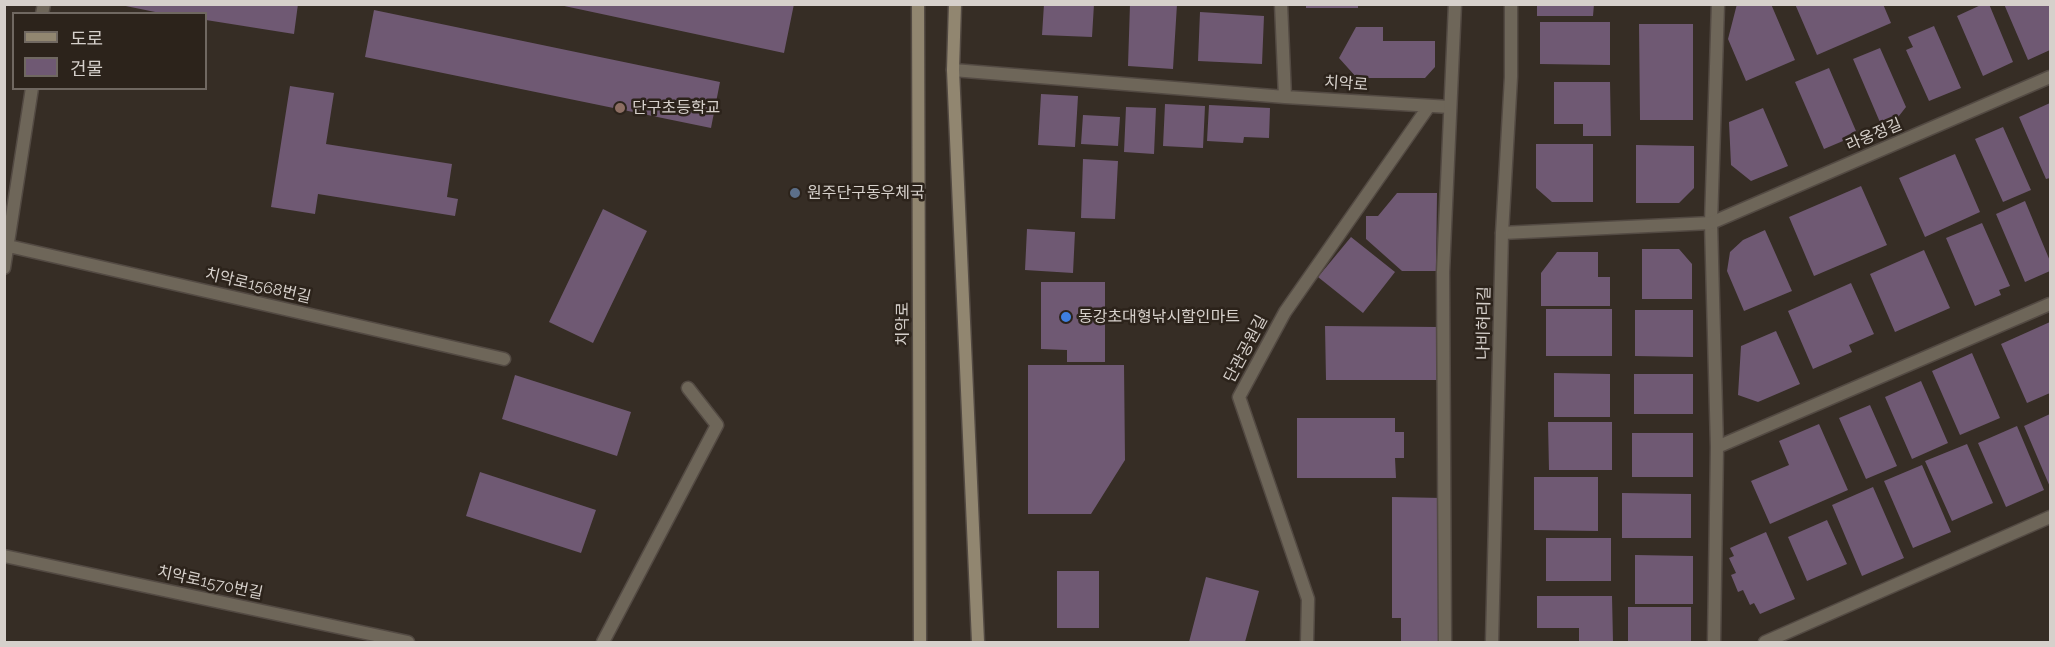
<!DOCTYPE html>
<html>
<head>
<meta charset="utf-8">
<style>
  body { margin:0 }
  #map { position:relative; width:2055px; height:647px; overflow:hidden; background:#362d25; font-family:Raleway,"Noto Sans KR",sans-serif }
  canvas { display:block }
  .frame { position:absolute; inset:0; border:6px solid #d6d0cb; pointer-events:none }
  .legend { position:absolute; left:12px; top:12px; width:195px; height:78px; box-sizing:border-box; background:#2c231b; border:2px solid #706861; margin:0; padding:8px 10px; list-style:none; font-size:18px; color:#d6d0cb }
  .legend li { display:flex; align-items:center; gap:12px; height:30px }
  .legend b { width:30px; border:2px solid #706861 }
</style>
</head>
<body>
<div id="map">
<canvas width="2055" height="647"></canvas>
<div class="frame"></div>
<ul class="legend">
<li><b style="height:8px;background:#918670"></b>도로</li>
<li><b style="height:16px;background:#6f5973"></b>건물</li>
</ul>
</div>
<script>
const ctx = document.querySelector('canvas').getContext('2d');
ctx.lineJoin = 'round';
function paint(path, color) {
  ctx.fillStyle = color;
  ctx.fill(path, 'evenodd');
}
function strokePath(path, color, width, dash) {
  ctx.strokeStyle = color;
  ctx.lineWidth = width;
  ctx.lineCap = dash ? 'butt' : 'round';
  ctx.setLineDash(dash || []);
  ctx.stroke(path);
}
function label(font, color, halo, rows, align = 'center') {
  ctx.font = font + ' Raleway,"Noto Sans KR",sans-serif';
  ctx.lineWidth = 5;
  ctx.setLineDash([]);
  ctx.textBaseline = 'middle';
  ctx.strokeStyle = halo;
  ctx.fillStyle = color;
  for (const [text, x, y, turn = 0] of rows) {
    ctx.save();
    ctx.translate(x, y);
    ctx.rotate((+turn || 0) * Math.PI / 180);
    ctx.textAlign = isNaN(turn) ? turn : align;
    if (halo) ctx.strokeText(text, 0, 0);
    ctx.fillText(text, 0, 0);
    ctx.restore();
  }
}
const building = new Path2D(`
  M116,4H298L294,34L206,20V14H165Z
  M555,4H794L784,53Z
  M1044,4H1094L1092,37L1042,35Z
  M1130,4H1177L1173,69L1128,66Z
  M1306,4H1358V8H1306Z
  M1537,4H1594L1593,16H1537Z
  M1737,4H1771L1795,60L1746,81L1728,39Z
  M1795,4H1883L1891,23L1817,55Z
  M1983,4H1989L2013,62L1983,76L1957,16Z
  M2004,4H2050V50L2028,60Z
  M374,10L720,82L711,128L365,57Z
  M1200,12L1264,16L1262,64L1198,61Z
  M1540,22H1610V65L1540,64Z
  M1639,24H1693V120H1640Z
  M1934,26L1961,88L1929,101L1906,50L1913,47L1908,37Z
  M1356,27H1383V41H1435V67L1425,78H1357L1339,58Z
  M1880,48L1906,107L1895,121L1882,127L1853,59Z
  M1829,68L1856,131L1842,138L1843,141L1824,149L1795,82Z
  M1554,82H1610L1611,136H1583V124H1554Z
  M290,86L334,93L326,144L452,164L447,197L458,199L455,216L318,194L315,214L271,207Z
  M1041,94L1078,96L1075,147L1038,145Z
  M2050,103V178L2046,179L2019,117Z
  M1165,104L1205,106L1203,148L1163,146Z
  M1209,105L1270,108L1269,138L1244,137L1243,143L1207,141Z
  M1126,107L1156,108L1154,154L1124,152Z
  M1763,108L1788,166L1751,181L1731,165L1729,122Z
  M1083,115L1120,117L1118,146L1081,144Z
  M2003,127L2031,190L2003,202L1975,139Z
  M1536,144H1593V202H1552L1536,188Z
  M1636,145L1694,146V188L1679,203H1636Z
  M1955,154L1980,212L1925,237L1899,178Z
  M1083,159L1118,161L1115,219L1081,218Z
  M1861,186L1887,245L1814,276L1789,217Z
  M1397,193H1437L1436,271H1402L1366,239V216H1378Z
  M2025,201L2050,261V271L2025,282L1996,214Z
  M603,209L647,231L593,343L549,322Z
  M1982,223L2010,286L1999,290L2001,295L1975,306L1946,238Z
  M1027,229L1075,232L1073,273L1025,270Z
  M1765,230L1792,291L1744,311L1727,271L1730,252L1743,240Z
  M1351,237L1395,272L1363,313L1318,277Z
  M1642,249H1679L1692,264V299H1642Z
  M1924,250L1950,308L1895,332L1870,274Z
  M1557,252H1598V277H1610V306H1541V273Z
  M1041,282H1105V362H1067V350L1041,349Z
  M1851,283L1874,334L1849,345L1852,352L1813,369L1788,311Z
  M1546,309H1612V356H1546Z
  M1635,310H1693V357L1635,356Z
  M2050,322V393L2027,403L2001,344Z
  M1325,326L1438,327V380H1326Z
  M1776,331L1800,384L1758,402L1738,395L1741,346Z
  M1972,353L2000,418L1960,435L1932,371Z
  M1028,365H1124L1125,460L1091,514H1028Z
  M1554,373L1610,374V417H1554Z
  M1634,374H1693V414H1634Z
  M515,375L631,412L617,456L502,419Z
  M1921,381L1948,443L1912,459L1885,397Z
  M1870,405L1897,466L1866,479L1839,418Z
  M2050,414V487L2024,426Z
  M1297,418H1395V432H1404V458H1395L1396,478H1297Z
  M1548,422H1612V470H1549Z
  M1819,424L1848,490L1770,524L1751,481L1789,465L1779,441Z
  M2017,426L2044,490L2006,507L1978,443Z
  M1632,433H1693V477H1632Z
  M1967,444L1993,503L1952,521L1925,461Z
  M1922,465L1951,532L1913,548L1884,481Z
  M480,472L596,510L581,553L466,516Z
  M1534,477H1598V531L1534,530Z
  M1873,487L1904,558L1862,576L1832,505Z
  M1622,493L1691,494V538H1622Z
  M1392,497L1442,498V642H1401V618H1392Z
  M1827,520L1847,564L1807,581L1788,537Z
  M1766,532L1795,599L1760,614L1754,603L1750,605L1743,590L1738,592L1731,575L1736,573L1729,558L1734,556L1730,548Z
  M1546,538H1611V581H1546Z
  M1635,555L1693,556V604H1635Z
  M1057,571H1099V628H1057Z
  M1206,577L1259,591L1245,642H1189Z
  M1537,596H1612L1613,642H1579V628H1537Z
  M1628,607H1691V642H1628Z`);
const service = new Path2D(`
  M1281,4L1285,97
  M42,14L44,4
  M953,70L1285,97L1450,107
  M4,245L504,359
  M4,268L32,88
  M1717,447L2050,304
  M4,556L408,642
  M603,642L717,425L688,388
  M1307,642L1308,599L1239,397L1285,312L1429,106
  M1714,642L1717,447L1711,223L1718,4
  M1765,642L2050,517`);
const minor = new Path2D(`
  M1502,233L1711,223L2050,77`);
const tertiary = new Path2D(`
  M1445,642L1443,272L1455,4
  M1492,642L1502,233L1511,77V4`);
const secondary = new Path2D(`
  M918,4L920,642
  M955,4L953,70L978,642`);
const markers = [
  [620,108,6,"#8d6e63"],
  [795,193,6,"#5c6f8a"],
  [1066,317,6,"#3f7fe0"]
];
const streetNames = [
  ["치악로",1346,84,4],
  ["라옹정길",1874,135,-23],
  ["치악로1568번길",258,286,13],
  ["나비허리길",1484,323,-89],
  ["치악로",903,324,-90],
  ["단관공원길",1246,349,-62],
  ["치악로1570번길",210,583,12]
];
const poiNames = [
  ["단구초등학교",632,108],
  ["원주단구동우체국",807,193],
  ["동강초대형낚시할인마트",1078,317]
];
paint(building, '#6f5973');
strokePath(service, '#534a43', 15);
strokePath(minor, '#534a43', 15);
strokePath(tertiary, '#534a43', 15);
strokePath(secondary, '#534a43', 15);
strokePath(service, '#6e6659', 12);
strokePath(minor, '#6e6659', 12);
strokePath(tertiary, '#6e6659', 12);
strokePath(secondary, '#918670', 12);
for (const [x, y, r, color] of markers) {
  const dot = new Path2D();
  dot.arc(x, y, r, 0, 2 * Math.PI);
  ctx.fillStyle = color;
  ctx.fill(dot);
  strokePath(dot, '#2c231b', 2);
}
label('16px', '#d6d0cb', '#2c231b', streetNames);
label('16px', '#d6d0cb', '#2c231b', poiNames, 'left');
</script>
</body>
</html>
